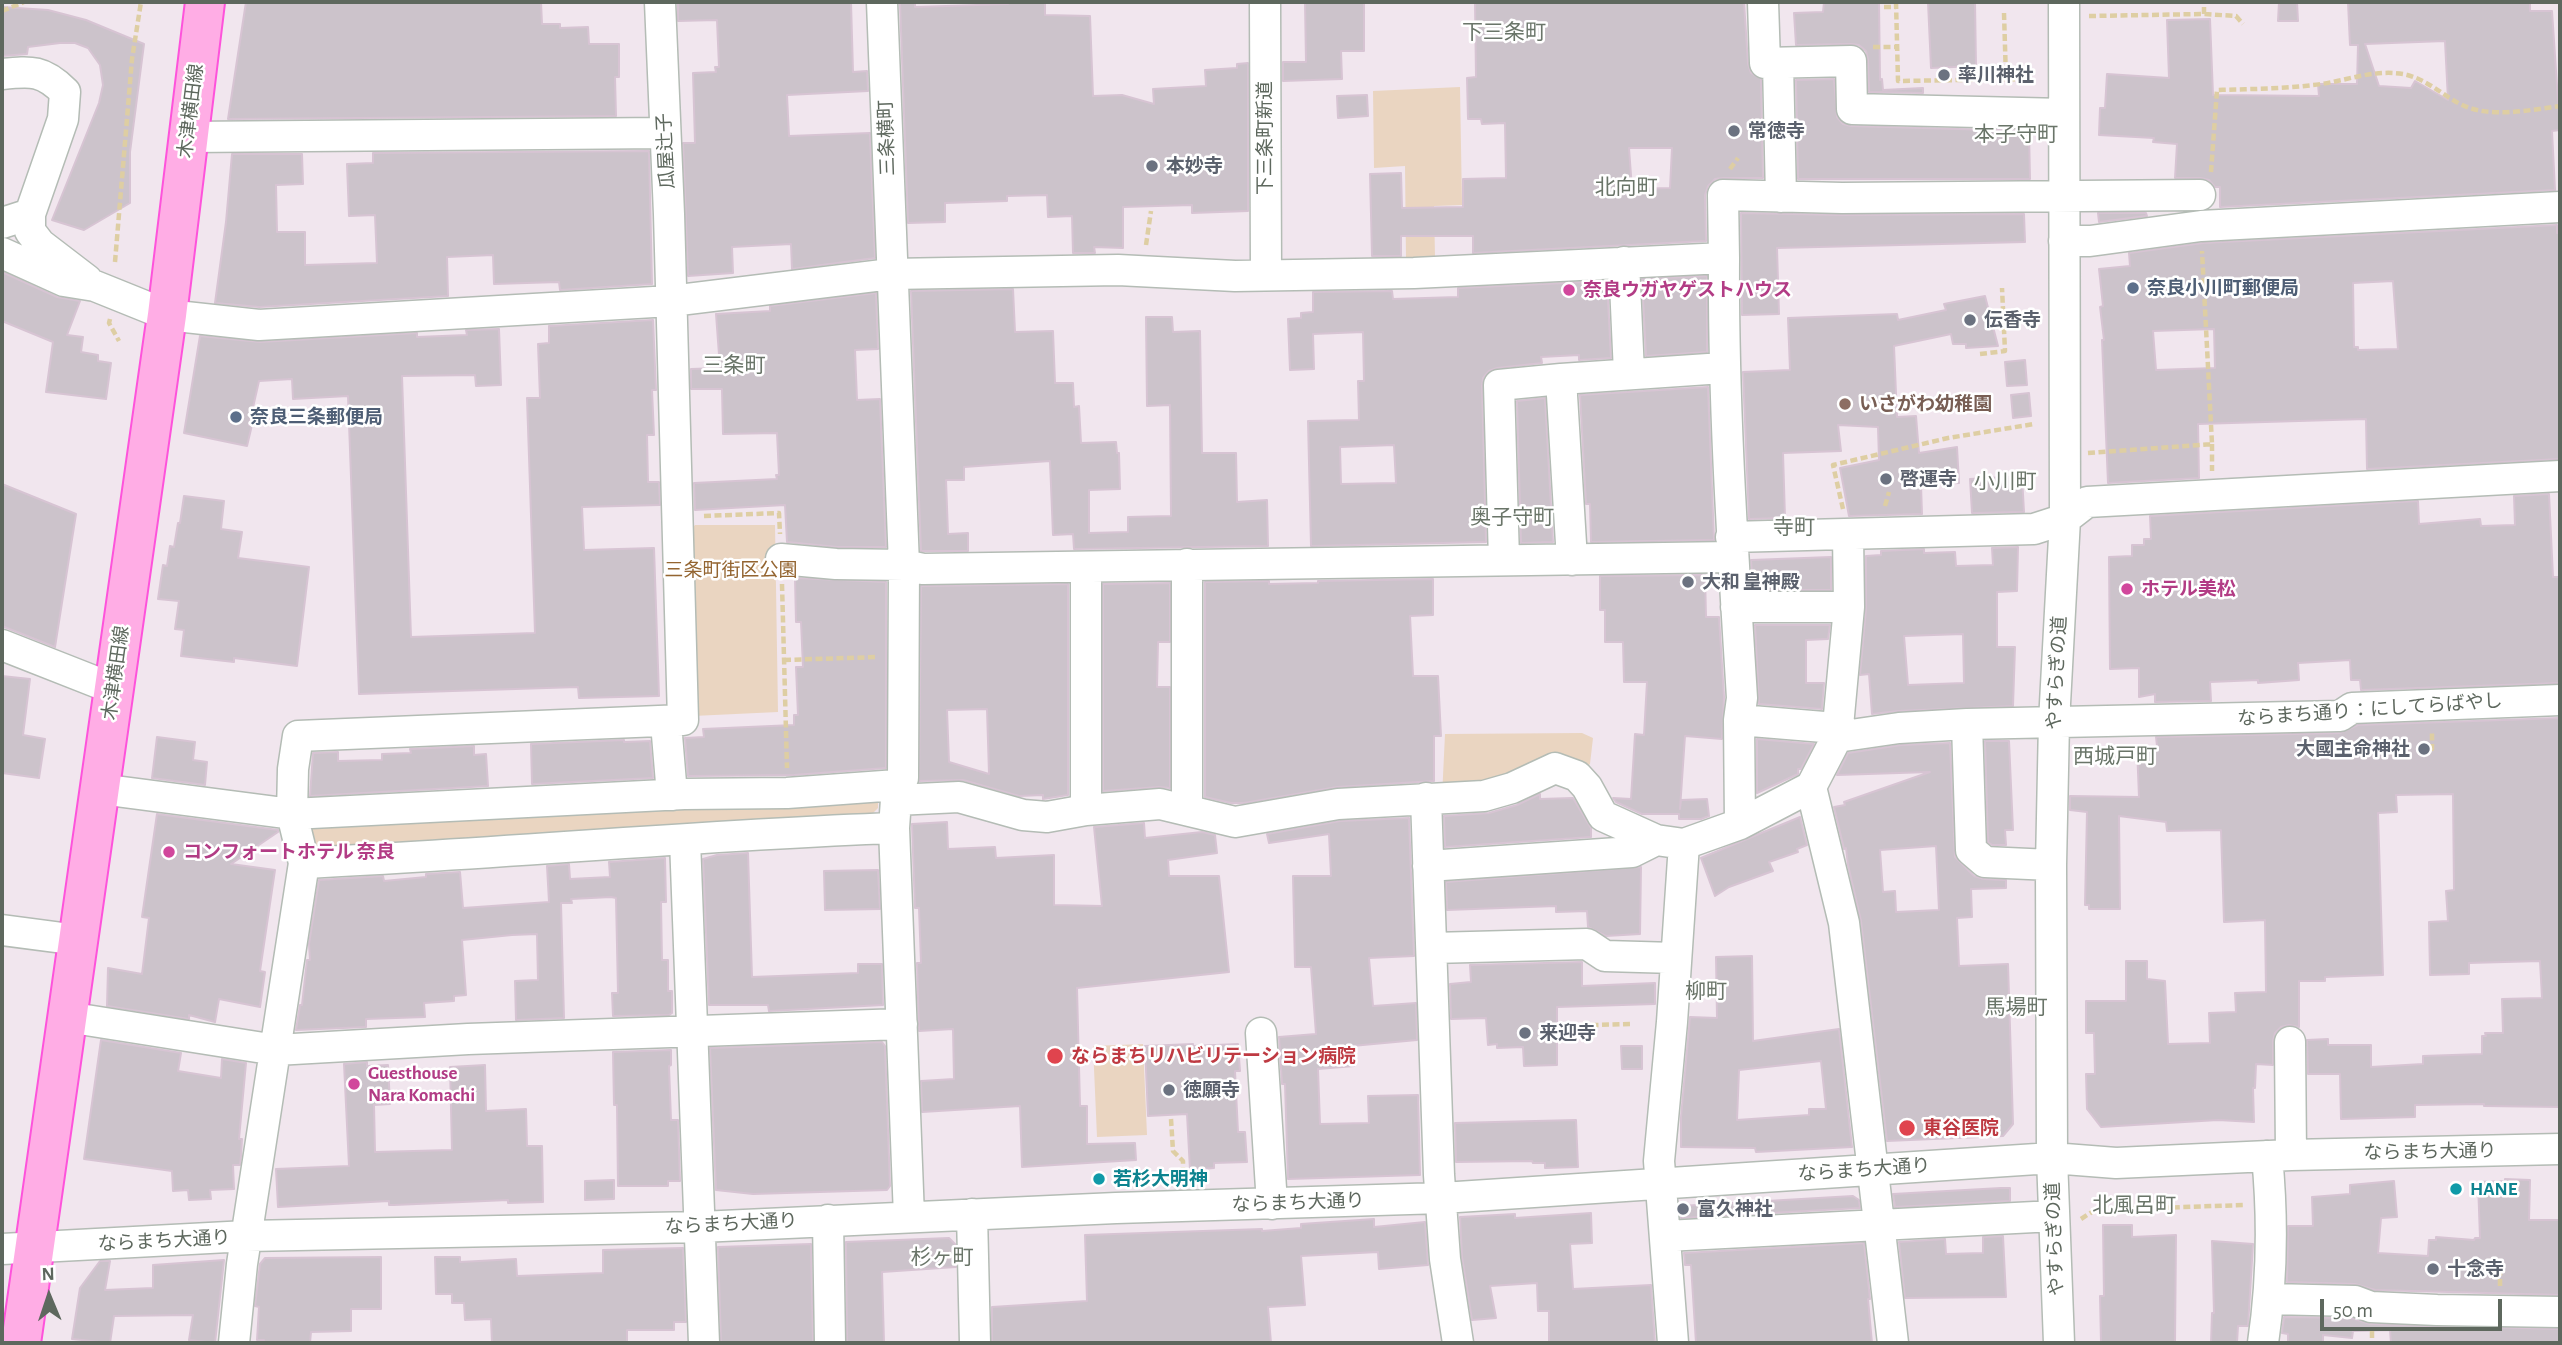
<!DOCTYPE html>
<html>
<head>
<meta charset="utf-8">
<style>
  body { margin:0 }
  #map { position:relative; width:2562px; height:1345px; overflow:hidden; background:#f1e6ee; font-family:"Alegreya Sans",sans-serif }
  canvas { display:block }
  .frame { position:absolute; inset:0; border:4px solid #5e685e; pointer-events:none }
  .north { position:absolute; left:14px; top:1261px; width:70px; height:70px; -webkit-text-stroke:5px #fff; paint-order:stroke; rotate:358deg; font-size:19px; font-weight:700; line-height:28px; text-align:center; color:#5e685e }
  .north::after { content:''; display:block; margin:auto; width:24px; height:32px; background:#5e685e; clip-path:polygon(50% 0,100% 100%,50% 72%,0 100%) }
  .scale { position:absolute; left:2320px; top:1299px; width:182px; height:32px; box-sizing:border-box; border:4px solid #5e685e; border-top:0; padding-left:9px; font-size:21px; line-height:24px; white-space:nowrap; color:#5e685e; -webkit-text-stroke:5px #fff; paint-order:stroke }
</style>
</head>
<body>
<div id="map">
<canvas width="2562" height="1345"></canvas>
<div class="frame"></div>
<div class="north">N</div>
<div class="scale">50 m</div>
</div>
<script>
const ctx = document.querySelector('canvas').getContext('2d');
ctx.lineJoin = 'round';
function paint(path, color) {
  ctx.fillStyle = color;
  ctx.fill(path, 'evenodd');
}
function strokePath(path, color, width, dash) {
  ctx.strokeStyle = color;
  ctx.lineWidth = width;
  ctx.lineCap = dash ? 'butt' : 'round';
  ctx.setLineDash(dash || []);
  ctx.stroke(path);
}
function label(font, color, halo, rows, align = 'center') {
  ctx.font = font + ' "Alegreya Sans","Noto Sans JP",sans-serif';
  ctx.lineWidth = 5;
  ctx.setLineDash([]);
  ctx.textBaseline = 'middle';
  ctx.strokeStyle = halo;
  ctx.fillStyle = color;
  for (const [text, x, y, turn = 0] of rows) {
    ctx.save();
    ctx.translate(x, y);
    ctx.rotate((+turn || 0) * Math.PI / 180);
    ctx.textAlign = isNaN(turn) ? turn : align;
    if (halo) ctx.strokeText(text, 0, 0);
    ctx.fillText(text, 0, 0);
    ctx.restore();
  }
}
const green = new Path2D(`
  M1460,87L1462,205L1434,206L1435,257L1406,259L1405,166L1374,168L1373,91Z
  M695,525H775L778,712L693,716L686,535Z
  M1582,733L1593,738L1590,764L1577,776L1442,797L1445,734Z
  M878,792V808L873,813L316,847L309,844L311,824Z
  M1143,1044L1147,1135L1097,1137L1093,1046Z`);
const building = new Path2D(`
  M246,2H541L542,24H560V28L588,27L589,44H619V77H615L616,116L228,119Z
  M678,2H851L853,72L867,71L868,91L787,95L789,136L870,133L875,258L792,269L791,244L732,247L733,273L688,276L683,143H695L693,73L716,72L715,67H719L717,20L678,21Z
  M1008,2H1045V15L1090,16L1093,96L1122,95L1154,104L1153,89L1206,86L1205,70L1237,68V64L1248,63V211L1192,213V205L1123,207V248L1094,247L1095,253H1073L1072,216L1048,217L1047,195L1007,196V201L945,203V222L908,223L900,3H915V7L1008,4Z
  M1305,2H1364V51H1341L1342,79L1283,81V62H1306Z
  M1475,2H1744L1748,64L1751,73L1761,79L1763,178H1723L1715,179L1708,186L1705,195L1706,241L1473,253V236H1401V256H1372L1370,174L1401,173L1402,208L1463,207V179L1506,178L1505,123L1482,124L1481,119H1468L1467,78L1476,77ZM1629,148H1672L1670,188L1632,189Z
  M1824,2H1879L1880,80L1882,79L1883,90L1923,88V93L1869,92L1868,60L1866,51L1859,45L1851,44L1796,45L1794,13L1823,12Z
  M1928,2H1975L1976,66L1931,68Z
  M2279,2H2297L2298,21H2278Z
  M2348,2H2530V11H2552L2560,130L2552,131L2555,190L2220,207V187H2215L2209,180L2201,178H2175L2177,144L2153,142L2154,138L2099,135L2100,108H2105L2107,74L2169,78L2167,20L2210,19L2213,95L2319,96L2318,84H2357L2358,45H2350ZM2445,41L2448,100L2415,81L2411,88L2379,86L2365,44Z
  M2,7L48,10L86,20L144,44L130,152V203L84,230L52,220L99,103L103,85L100,65L88,48L75,43H60L28,47L27,54L2,56Z
  M1834,79L1837,117L1843,124L1851,126L2029,131L2030,179H1798L1796,80Z
  M1367,95L1368,116L1338,118L1337,96Z
  M649,151L652,284L560,290L559,282L494,284L493,255L447,257L448,296L259,307L215,303L226,222L232,154H302L303,184L276,185L277,232H305V265L377,263L375,215L349,216L347,164L373,163V153Z
  M1741,213L1842,215L2024,214L2025,242L1777,248L1779,314L1742,315Z
  M2098,213H2146L2147,216L2099,222Z
  M2557,225V233H2560V459L2367,469L2366,419L2198,424L2199,478L2108,483L2102,340H2104L2100,307L2103,306L2099,269L2130,266L2129,253L2203,243ZM2393,281L2398,349L2358,350V347H2354L2353,283ZM2214,329L2215,368L2156,370L2153,331Z
  M2,272L57,297L80,301L67,335L83,337L81,352L98,355V361L111,363L106,399L46,392L53,342L2,321Z
  M1707,276V352L1646,356L1642,279Z
  M1607,281L1611,358L1579,360V355L1541,357L1542,363L1497,368L1489,371L1483,378L1482,386L1486,542L1311,546L1308,421L1359,420L1358,381H1364L1363,332L1313,334L1314,369L1290,370L1288,319L1301,318V313L1313,312V292L1392,291L1393,299L1458,297V288ZM1394,445L1396,483L1341,484L1340,447Z
  M1013,289L1015,332L1053,331L1055,383H1073L1074,407L1079,406L1081,443L1116,442L1117,453H1119L1120,489L1089,490V533L1128,532V517L1171,516L1170,405L1147,406L1146,317H1172L1173,332L1200,331L1202,453H1236L1237,502L1267,500L1268,546L1074,549L1073,534L1053,535L1050,461L964,467V480H946L948,534L968,533V551H921L911,291Z
  M876,293L878,349L855,350L857,400L880,399L886,547H837L787,542L785,505L695,510L694,483L777,479L776,475H779L777,433L723,434L722,389H691V369L720,368L716,314L770,311V306Z
  M1985,296L1998,346L1966,348V344H1953L1951,334L1894,346L1897,417L1916,416L1919,453L1957,447L1959,483L1921,485L1922,514L1849,516L1840,468L1879,460L1878,427L1838,425L1841,451L1783,453L1785,518L1749,519L1743,372L1790,370L1788,318L1897,314L1898,320L1946,310L1944,304Z
  M653,320L656,390H652L654,435H647L648,482H659L660,505L582,507L584,550L654,548L659,696L579,698L578,687L359,694L348,396L293,399L292,379L259,381L249,425H252L247,446L184,433L200,336L260,342L417,333V337L467,335L466,330L499,329L501,385L476,386L475,375L402,376L411,637L535,633L527,398H540L538,344L549,343V326Z
  M2025,360L2027,385L2007,386L2005,362Z
  M1708,387L1714,540L1591,542L1590,504H1586L1580,395Z
  M2029,393L2031,416L2013,418L2011,395Z
  M1545,398L1553,542L1521,543L1517,401Z
  M2022,476L2024,512L1972,513L1970,479Z
  M2,484L76,514L55,647L2,626Z
  M2549,494L2553,577H2560V683L2361,690L2360,680H2351L2350,660L2298,663L2299,680L2258,683V680L2210,682L2211,701L2155,702V694L2139,697V668L2110,669L2109,557L2132,556V545H2144V539H2151L2150,516L2418,501L2419,524L2480,519L2481,526L2515,525L2514,496Z
  M184,496L224,501L221,529L242,532L238,558L309,567L297,666L234,658V662L181,656L184,630L175,629L179,601L158,599L163,565L167,566L170,546L174,547L178,523H180Z
  M2018,547L2017,591L1997,592V647H2015L2013,706L1898,711L1872,714L1869,674L1860,675L1866,609V556L1881,555V551L1924,549V553L1955,552L1956,566L1993,565L1992,548ZM1963,634L1964,683L1908,685L1904,636Z
  M1831,557V590H1753L1751,560Z
  M1705,575L1706,617H1719L1724,697L1722,739L1685,736L1680,809L1681,800L1707,799L1709,816L1701,819H1679V814H1642L1616,802L1613,798L1631,799L1635,734L1644,735L1647,682H1624L1623,642H1605V610H1600V576Z
  M795,578L886,582V768L794,775L688,776L685,738L704,737L703,729L794,725V715H798L796,667H803L801,622H796Z
  M1433,579V615L1410,616L1413,676H1438L1441,736H1434V781L1337,787L1244,803H1231L1205,797V582L1269,581V584L1318,583V581Z
  M1170,583V642H1158L1157,687H1170V788L1159,787L1103,791V584Z
  M1068,584V795L1043,799V795L1019,796L963,780L919,781L921,586ZM987,709L989,774L949,762L947,710Z
  M1755,625H1830L1828,639L1806,640V683H1824L1822,709L1759,704Z
  M2,676L30,679L23,735L45,739L39,778L2,773Z
  M2560,718V1107L2484,1106V1104L2415,1105V1117L2341,1119L2340,1074H2308L2307,1040L2328,1039V1045H2371V1067L2423,1064V1056L2482,1054V1036H2486L2485,1033H2503L2502,999L2542,998L2540,961L2469,963V974L2430,975L2429,922L2448,921L2446,891L2454,890L2453,794L2396,795L2397,812L2378,813L2383,975L2325,977V981H2299V1027L2289,1025L2281,1027L2275,1033L2273,1041V1065L2256,1064L2255,1088H2253L2254,1122L2218,1120L2101,1127L2087,1109L2086,1074H2095L2094,1033H2086V1001H2126V961H2147V979L2165,981L2168,1044L2210,1043L2209,1013L2236,1012L2235,993L2266,992L2265,920L2224,922L2221,830L2167,831L2166,822L2119,816L2120,909H2089V905H2085L2087,812L2070,810V796L2139,797L2137,747L2157,746L2156,737L2340,733L2358,725Z
  M157,737L195,742L193,760L207,762L205,785L152,778Z
  M1757,739L1814,744L1801,769H1798V774L1757,793Z
  M624,740V742L650,741L653,778L532,784L531,744Z
  M1985,741H2009L2013,830H2005L2006,845H1992L1988,842Z
  M1950,743L1955,857L1974,876L1984,879L2006,880V888L1971,889L1972,917L1957,918L1959,966L2008,964L2013,1124L2003,1136L1887,1141L1861,921L1848,865L1846,848L1844,849L1834,807L1845,805L1844,802L1930,772L1837,775L1848,753L1901,745ZM1936,846L1939,910L1896,912L1895,891L1883,892L1880,850Z
  M474,746V755L486,754L488,786L310,796L313,753L338,752V761L382,760V754L411,753L410,749Z
  M1540,794V799L1573,798L1591,828V837L1445,847L1444,816L1489,813L1517,805Z
  M157,814L278,830V832L231,864L275,870L260,971L265,972L260,1007L219,999L215,1022L189,1015V1019L107,1006L108,968L142,974L149,918L142,917Z
  M1800,817L1807,845L1797,849L1798,852L1769,862L1773,871L1729,887L1715,896L1701,858Z
  M1409,818L1414,956L1369,958L1373,1006L1416,1003L1417,1040L1352,1046L1354,1066L1318,1069L1320,1124L1369,1123L1368,1096L1418,1095L1420,1175L1288,1179L1285,1084H1282L1279,1037L1316,1034L1311,967H1295L1293,876H1331L1329,834L1269,843L1267,834L1340,821Z
  M947,822L948,849L995,847L996,858L1054,855V905L1102,906L1094,827L1144,823L1145,838L1202,832L1215,835L1217,853L1168,860L1169,876H1219L1229,972L1077,988L1080,1106H1087V1144L1135,1143L1136,1160L1022,1167L1020,1106L922,1112L921,1081L954,1079L953,1029L919,1031L917,963H921L919,908H915L912,824Z
  M748,853L752,977L858,973V964H882L883,1005L769,1011L768,1005H709L703,859L717,855Z
  M665,858L666,902H661L662,960H668V991H672V1013L669,1015L613,1016L612,993H618L616,898L611,897L571,899L572,903H561L564,1018L516,1020L515,981L538,980L537,934L512,935L462,940L466,995L454,996V1001L424,1003L425,1017L366,1019V1027L296,1030L300,1005H302L307,960H310L309,944L319,880L383,876L384,881L426,877V874L460,872L463,908L549,902L547,866L569,864L570,879L610,877L609,862Z
  M1641,867L1640,934L1606,936L1588,927L1587,911L1556,912V906L1447,910L1446,882Z
  M878,870L880,909L825,910L824,871Z
  M1752,956L1753,1041L1839,1029L1852,1147L1756,1152L1755,1148L1681,1147V1117L1690,1017L1717,1018L1716,957ZM1821,1061L1826,1109H1809V1115L1737,1120L1739,1070Z
  M1582,962V986L1655,983V1004L1557,1007V1065L1524,1066L1523,1047L1497,1048V1044L1488,1045L1486,1018L1451,1019L1450,984L1471,982L1470,965Z
  M101,1040L181,1053L178,1071L221,1078L222,1059L246,1063L239,1139H242L241,1156L240,1165H233L234,1189L210,1190L211,1199L189,1200L188,1190L173,1191L172,1171L84,1159Z
  M882,1042L885,1046L890,1186L887,1190L753,1194L716,1190L710,1048Z
  M1193,1044V1046L1238,1044L1240,1071H1235L1238,1132H1245L1247,1162L1214,1163V1168L1190,1170L1187,1114L1148,1116L1145,1046Z
  M1621,1046H1642V1069H1622Z
  M671,1050V1065L669,1066L671,1120H678L680,1181H668V1186H618L617,1105H614L613,1052Z
  M367,1062V1066L388,1065L390,1104L374,1105L375,1152L452,1150L450,1067L485,1065L486,1111L526,1109L527,1146H542L543,1202L508,1203V1200L394,1205H389V1201L278,1207L276,1169L349,1166L344,1064Z
  M1576,1120L1578,1167L1545,1168V1163H1533L1532,1161L1456,1162L1455,1123Z
  M2505,1179L2530,1180L2529,1220H2560V1295L2375,1290L2355,1284L2287,1282L2288,1226H2313L2312,1197L2350,1194V1185L2394,1181L2397,1217L2381,1218L2378,1253L2428,1256L2429,1240H2436V1237L2474,1240L2475,1238H2480L2478,1182L2505,1181Z
  M614,1180V1199L585,1200V1181Z
  M2001,1188H2010V1201L1895,1207L1893,1194Z
  M1853,1196L1859,1200L1860,1208L1681,1218L1680,1206Z
  M1591,1213L1592,1243L1570,1244L1573,1289L1651,1285L1655,1343H1549V1311H1538L1537,1283L1490,1286L1496,1318L1472,1320L1462,1257L1460,1217L1515,1214V1218Z
  M1374,1219V1227L1425,1222L1428,1265L1379,1269L1378,1252L1301,1256L1305,1305L1268,1307L1271,1343H992V1307L1087,1301L1085,1235L1262,1229V1231L1301,1228V1224Z
  M2103,1225H2132V1237L2176,1235L2175,1343H2101L2100,1296H2104Z
  M2003,1236L2006,1297L1905,1298L1899,1242L1945,1239L1946,1254L1983,1253V1237Z
  M949,1238L955,1244L956,1267L882,1272L884,1343H847L846,1242Z
  M2212,1241L2253,1244L2248,1326H2238L2237,1343H2211L2212,1313H2214Z
  M1864,1243L1870,1299H1868L1872,1343H1696L1691,1265H1685L1684,1253Z
  M811,1244L813,1343H721L718,1247Z
  M683,1248L686,1322H674V1330H627V1343H609V1341L492,1343L491,1319L465,1320L464,1303H452V1294H436L435,1257H460V1262L516,1259L517,1276L603,1273V1250Z
  M381,1257V1309H351V1331L311,1332L310,1343H263L264,1340H257L259,1307L255,1306L260,1264L265,1258Z
  M224,1260L215,1343L189,1340L193,1315L114,1316L110,1343L72,1339L80,1288L100,1261H110L105,1290L153,1288V1265Z
  M2284,1317L2352,1318L2370,1324L2560,1329V1343H2391L2390,1330L2353,1331L2352,1338L2323,1335V1343H2288V1334L2282,1333Z`);
const path = new Path2D(`
  M1896,2L1898,81L2025,79L2038,83
  M1884,7H1896
  M2,11L24,2
  M2004,13L2006,79
  M2204,14V2
  M2089,16L2204,14L2236,16L2243,24
  M1873,47H1897
  M1730,169L1738,158
  M2211,172L2217,90C2249,89 2281,89 2313,85C2344,82 2371,69 2403,74C2425,78 2441,94 2460,104C2490,119 2528,110 2560,106
  M1146,245L1151,211
  M115,262L132,59L141,2
  M110,319L109,323L119,341
  M1980,354L2005,351L2002,288
  M2212,444V471
  M2088,453L2212,444L2202,251
  M1885,506L1889,492
  M1843,509L1833,465L1948,438L2034,424
  M704,516L779,513L780,534
  M782,584L787,768
  M784,660L878,657
  M2430,749H2432V731
  M1560,1026L1631,1024
  M1171,1119L1173,1151L1183,1161V1170
  M2081,1219L2095,1210L2244,1205
  M2500,1286V1273
  M2372,1331V1343`);
const minor = new Path2D(`
  M882,2L904,565L903,778L897,785L894,828L909,1217
  M1265,2L1266,275
  M1763,2L1765,63L1851,61L1852,109L2064,114
  M1778,63L1781,197
  M2,74C32,71 43,70 65,92L63,119L30,214V231L40,244L87,280
  M188,137L664,133
  M2,223L30,214
  M2064,241H2090L2201,226L2560,207
  M2,253L64,281L95,286L167,315L259,325L671,301L891,274L1118,270L1235,276L1414,273L1724,258L1723,195L1842,198L2200,195
  M1724,258C1723,405 1733,551 1742,698L1739,720L1740,824
  M1624,262L1629,373
  M1731,537L2034,529L2065,519L2087,502L2560,476
  M781,559L836,564L904,565L923,569L1732,557
  M1504,560L1499,385L1561,379
  M1572,560L1561,379L1723,368
  M1086,568V810
  M1736,607H1849
  M2,645L114,689
  M1739,720L1836,728
  M666,723L672,795
  M1967,724L1971,850L1985,862L2051,865
  M1837,737L1849,607L1848,534
  M1811,787L1844,923L1893,1343
  M100,789L292,814L293,769L298,736L683,720L669,214L660,2
  M1426,798L1439,1175L1445,1259L1458,1343
  M896,800L959,797L1023,815L1047,817L1086,810L1160,804L1235,822L1338,804L1484,796L1512,788L1555,768L1577,776L1587,787L1603,816L1656,840L1684,844L1740,824L1811,787L1837,737L1899,728L1967,724L2340,716L2352,708L2560,700
  M1187,810V564
  M685,840L704,1343
  M304,863C501,854 697,835 894,828
  M1428,866L1632,852L1656,840
  M2,930L78,940
  M1432,948L1587,944L1605,956L1675,958
  M67,1017L276,1050L468,1039L902,1024
  M1261,1033L1272,1204
  M2290,1042L2291,1155
  M972,1214L975,1343
  M828,1220L830,1343
  M1666,1236L2054,1216
  M2,1249L247,1236L700,1227L1116,1208L1442,1198L2052,1158L2116,1163L2291,1155L2560,1149
  M2270,1299L2355,1301L2371,1307L2437,1310L2560,1312
  M234,1343L242,1264L304,863L292,814L684,794L787,793L897,785
  M1673,1343L1659,1161L1672,1022L1684,844
  M2059,1343L2052,1158L2051,865L2054,722L2065,519L2064,2
  M2263,1343C2272,1282 2273,1218 2267,1156`);
const major = new Path2D(`
  M21,1343L167,315L205,2`);
const markers = [
  [1944,75,7,"#6b7280"],
  [1734,131,7,"#6b7280"],
  [1152,166,7,"#6b7280"],
  [2133,288,7,"#5c6f8a"],
  [1569,290,7,"#d1479c"],
  [1970,320,7,"#6b7280"],
  [1845,404,7,"#8d6e63"],
  [236,417,7,"#5c6f8a"],
  [1886,479,7,"#6b7280"],
  [1688,582,7,"#6b7280"],
  [2127,589,7,"#d1479c"],
  [2424,749,7,"#6b7280"],
  [169,852,7,"#d1479c"],
  [1525,1033,7,"#6b7280"],
  [1055,1056,9,"#e0444e"],
  [354,1084,7,"#d1479c"],
  [1169,1090,7,"#6b7280"],
  [1907,1128,9,"#e0444e"],
  [1099,1179,7,"#0f9aa8"],
  [2456,1189,7,"#0f9aa8"],
  [1683,1209,7,"#6b7280"],
  [2433,1269,7,"#6b7280"]
];
const worshipNames = [
  ["率川神社",1958,75],
  ["常徳寺",1748,131],
  ["本妙寺",1166,166],
  ["伝香寺",1984,320],
  ["啓運寺",1900,479],
  ["大和 皇神殿",1702,582],
  ["大國主命神社",2410,749,"right"],
  ["来迎寺",1539,1033],
  ["徳願寺",1183,1090],
  ["富久神社",1697,1209],
  ["十念寺",2447,1269]
];
const streetNames = [
  ["木津横田線",191,111,-83],
  ["三条横町",887,138,-92],
  ["下三条町新道",1265,138,-90],
  ["瓜屋辻子",666,151,-93],
  ["木津横田線",116,673,-82],
  ["やすらぎの道",2057,673,-87],
  ["ならまち通り：にしてらばやし",2370,710,-4],
  ["ならまち大通り",2430,1152,-1],
  ["ならまち大通り",1864,1170,-4],
  ["ならまち大通り",1298,1203,-2],
  ["ならまち大通り",731,1224,-3],
  ["やすらぎの道",2055,1239,-92],
  ["ならまち大通り",164,1241,-3]
];
const serviceNames = [
  ["奈良小川町郵便局",2147,288],
  ["奈良三条郵便局",250,417]
];
const hotelNames = [
  ["奈良ウガヤゲストハウス",1583,290],
  ["ホテル美松",2141,589],
  ["コンフォートホテル 奈良",183,852],
  ["Guesthouse",368,1073],
  ["Nara Komachi",368,1095]
];
const educationNames = [
  ["いさがわ幼稚園",1859,404]
];
const parkNames = [
  ["三条町街区公園",731,570]
];
const healthNames = [
  ["ならまちリハビリテーション病院",1071,1056],
  ["東谷医院",1923,1128]
];
const cultureNames = [
  ["若杉大明神",1113,1179],
  ["HANE",2470,1189]
];
const neighbourhoodNames = [
  ["下三条町",1504,33],
  ["本子守町",2016,135],
  ["北向町",1626,188],
  ["三条町",734,366],
  ["小川町",2005,482],
  ["奥子守町",1512,518],
  ["寺町",1794,528],
  ["西城戸町",2115,757],
  ["柳町",1706,992],
  ["馬場町",2016,1008],
  ["北風呂町",2134,1206],
  ["杉ヶ町",942,1258]
];
paint(green, '#ead5c1');
paint(building, '#ccc3cb');
strokePath(building, '#d7c4d3', 2);
strokePath(minor, '#b4bcb5', 33);
strokePath(major, '#fe53db', 42);
strokePath(path, '#decea3', 4.5, [7, 3.5]);
strokePath(minor, '#fff', 30);
strokePath(major, '#ffade5', 38);
for (const [x, y, r, color] of markers) {
  const dot = new Path2D();
  dot.arc(x, y, r, 0, 2 * Math.PI);
  ctx.fillStyle = color;
  ctx.fill(dot);
  strokePath(dot, '#fff', 2.5);
}
label('bold 19px', '#5b616d', '#fff', worshipNames, 'left');
label('19px', '#5e685e', '#fff', streetNames);
label('bold 19px', '#4e5e75', '#fff', serviceNames, 'left');
label('bold 19px', '#b23c85', '#fff', hotelNames, 'left');
label('bold 19px', '#785e54', '#fff', educationNames, 'left');
label('19px', '#946531', '#fff', parkNames);
label('bold 19px', '#be3a42', '#fff', healthNames, 'left');
label('bold 19px', '#0d838f', '#fff', cultureNames, 'left');
label('21px', '#6a7569', '#fff', neighbourhoodNames);
</script>
</body>
</html>
